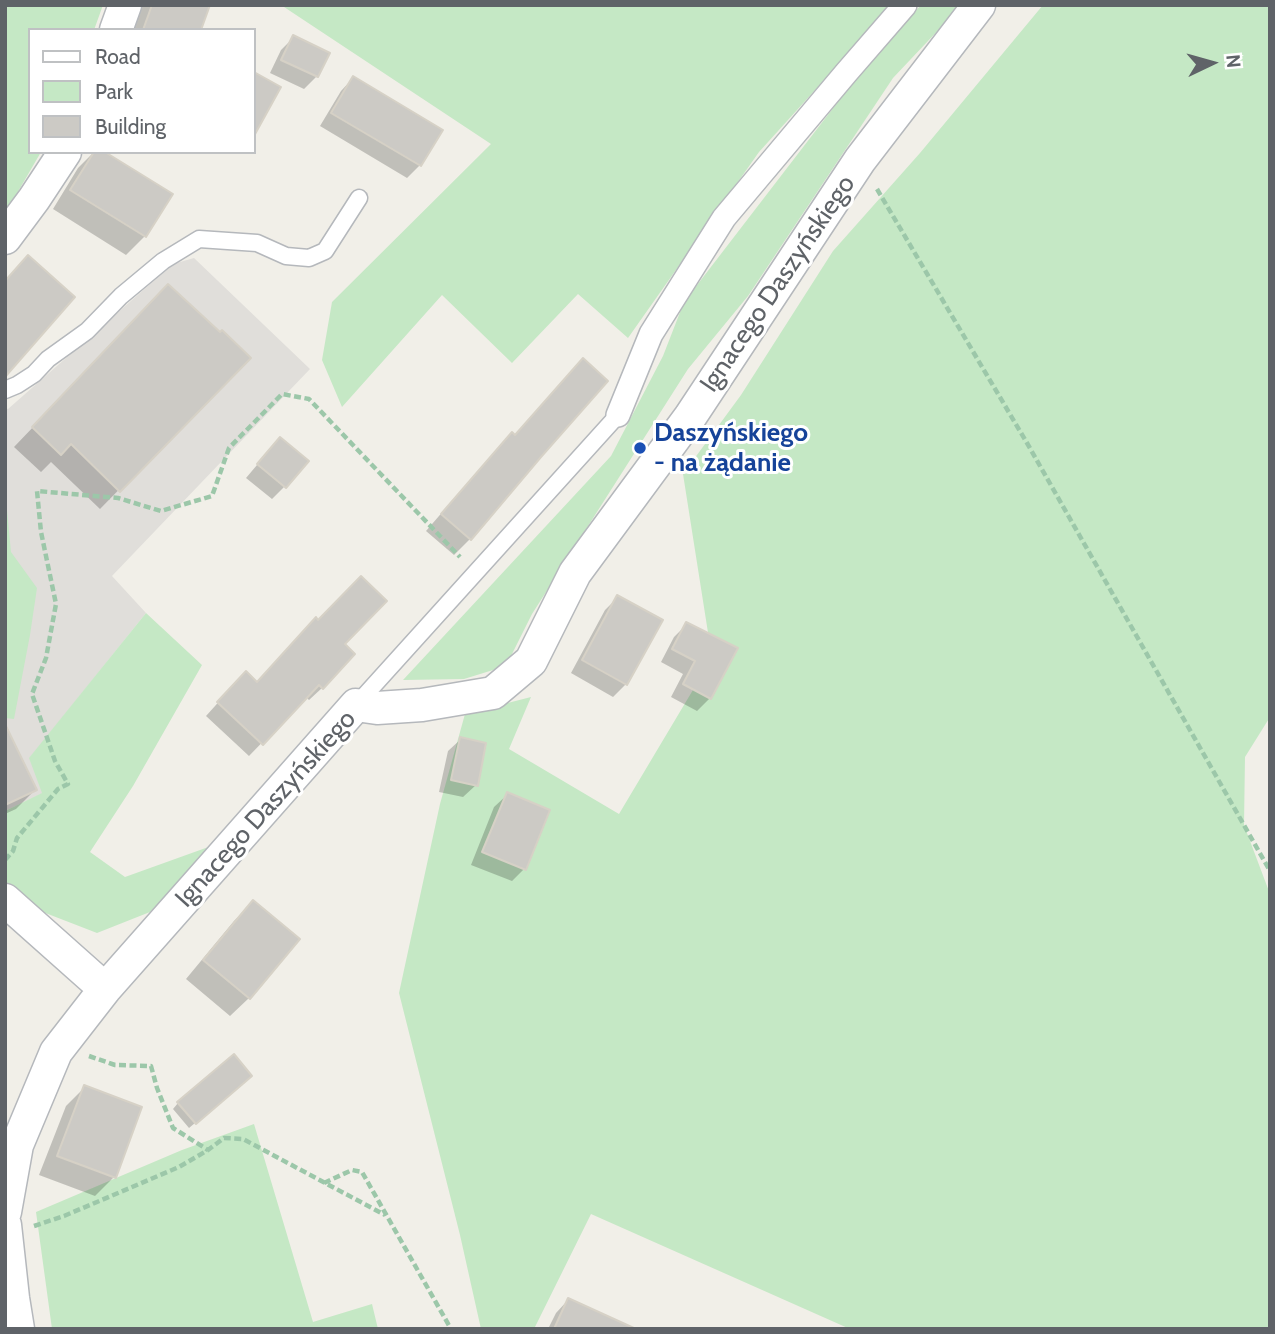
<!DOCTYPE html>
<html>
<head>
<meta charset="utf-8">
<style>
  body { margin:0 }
  #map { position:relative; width:1275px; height:1334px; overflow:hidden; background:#f1efe8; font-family:Cabin,sans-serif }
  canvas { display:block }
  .frame { position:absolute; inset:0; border:7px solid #5f6368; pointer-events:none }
  .legend { position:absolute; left:28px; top:28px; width:228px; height:126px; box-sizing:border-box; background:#fff; border:2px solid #bfc1c3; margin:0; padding:9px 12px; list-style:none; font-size:21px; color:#5f6368 }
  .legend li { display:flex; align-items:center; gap:14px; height:35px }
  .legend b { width:35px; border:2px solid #bfc1c3 }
  .north { position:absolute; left:1177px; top:28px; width:70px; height:70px; -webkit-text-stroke:5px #fff; paint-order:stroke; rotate:85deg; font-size:19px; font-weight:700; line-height:28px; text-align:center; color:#5f6368 }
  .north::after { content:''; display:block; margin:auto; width:24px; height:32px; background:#5f6368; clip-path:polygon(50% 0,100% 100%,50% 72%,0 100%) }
</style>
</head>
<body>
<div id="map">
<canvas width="1275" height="1334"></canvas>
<div class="frame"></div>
<ul class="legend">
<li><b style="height:9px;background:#fff"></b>Road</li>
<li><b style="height:19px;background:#c5e8c5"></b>Park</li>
<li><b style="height:19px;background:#cccac5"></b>Building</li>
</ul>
<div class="north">N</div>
</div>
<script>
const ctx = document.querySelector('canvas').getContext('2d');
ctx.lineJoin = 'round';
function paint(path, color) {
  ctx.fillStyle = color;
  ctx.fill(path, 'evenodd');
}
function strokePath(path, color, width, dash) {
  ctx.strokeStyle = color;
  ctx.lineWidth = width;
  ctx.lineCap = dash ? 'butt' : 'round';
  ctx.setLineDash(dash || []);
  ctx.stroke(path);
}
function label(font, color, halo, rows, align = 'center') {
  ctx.font = font + ' Cabin,sans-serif';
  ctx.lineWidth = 6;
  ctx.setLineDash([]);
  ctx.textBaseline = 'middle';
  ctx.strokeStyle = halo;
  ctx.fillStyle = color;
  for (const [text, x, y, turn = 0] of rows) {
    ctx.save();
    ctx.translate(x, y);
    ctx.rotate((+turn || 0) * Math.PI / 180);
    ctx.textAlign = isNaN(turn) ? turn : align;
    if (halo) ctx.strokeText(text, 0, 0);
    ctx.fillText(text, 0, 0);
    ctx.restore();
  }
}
const industrial = new Path2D(`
  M194,258L310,369L112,576L146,613L30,758L43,793L5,811V408L8,409L173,264Z`);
const green = new Path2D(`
  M5,5H103L94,30H30V152H41L5,214Z
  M281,5H892L759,152L628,338L578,294L512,363L442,295L342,407L322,360L332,302L491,144Z
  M921,5H962L893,78L748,296L688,369L532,614L506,666L464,679L403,680L611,456L663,356L684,302L867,64Z
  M1043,5H1270V717L1245,757L1244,825L1270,894V1329H850L591,1214L534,1329H481L460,1235L399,993L440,804L465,714L531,697L509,749L619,814L712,658L683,474L741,395L833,251L920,153Z
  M5,489L11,552L37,588L30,635L14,719L5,718V636L7,635L5,625Z
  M146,613L202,665L133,786L90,852L125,877L214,845L150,912L97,933L17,902L5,889V811L42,793L29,758Z
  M254,1124L313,1322L372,1304L378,1329H52L36,1212L182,1150Z`);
const shadow = new Path2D(`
  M141,5H208L199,30H132Z
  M294,37L317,76L304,89L270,73L281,50Z
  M353,78L420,165L407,178L320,126L341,91Z
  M94,152L145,236L126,255L53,209L78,168Z
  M150,305L248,358L100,509L51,462L41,472L14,447Z
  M512,434L514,436L470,539L454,555L426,531L496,450Z
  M268,452L284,487L272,499L246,478Z
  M617,598L626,684L613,697L571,673L605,610Z
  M687,624L710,698L697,711L671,697L683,674L661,662L674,637Z
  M343,644L322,688L309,700L306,697L249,756L206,716L233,686L256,683Z
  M5,738L35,790L16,809L5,814Z
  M461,739L476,785L463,797L439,792L448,751Z
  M507,795L524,869L512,881L471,865L494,807Z
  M253,902L249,998L230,1016L186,979L234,921Z
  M244,1082L189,1128L173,1109L178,1103Z
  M85,1087L114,1177L95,1196L39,1175L66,1106Z
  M568,1300L631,1329H548L556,1313Z`);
const building = new Path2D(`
  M152,5H210L201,30H143Z
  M293,35L330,53L318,77L281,60Z
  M254,72L281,87L254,136Z
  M353,76L443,130L421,166L331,113Z
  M94,152H105L173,194L146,237L70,190Z
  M28,255L75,297L5,377V281Z
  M168,284L220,332L222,330L251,358L120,492L71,444L61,455L32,427Z
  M583,358L608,381L541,457L471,540L441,514L512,432L515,435Z
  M280,437L309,461L286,488L257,464Z
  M361,576L387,601L345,644L355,654L323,689L319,685L263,745L217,702L246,671L257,682L316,617L318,620Z
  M617,595L663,620L627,685L582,660Z
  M686,622L738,648L711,699L683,684L695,661L672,649Z
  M5,724L37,790L5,805Z
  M460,737L486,743L478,786L451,780Z
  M507,792L550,810L526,870L482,852Z
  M253,900L300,939L250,999L203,960Z
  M234,1054L252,1076L196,1124L177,1102Z
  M84,1085L142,1107L116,1178L57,1156Z
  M568,1298L636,1329H554Z`);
const path = new Path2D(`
  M877,189L1027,443L1270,871
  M5,860L13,851L17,838L58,789L68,784L55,761L32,694L46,658L56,604L41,532L37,491L118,498L161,511L212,496L229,448L282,394L309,399L460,557
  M89,1056L115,1065L151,1066L157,1088L173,1128L208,1150
  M324,1183L352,1170L362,1172L451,1329
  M34,1226L64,1216L179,1167L208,1150L224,1138L243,1139L385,1215`);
const service = new Path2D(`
  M5,390L17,385L34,374L48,359L87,331L121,296L163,261L199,239L257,243L286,256L309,258L325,251L359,198
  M356,705L618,415`);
const pedestrian = new Path2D(`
  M618,415L651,334L724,218L846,73L905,5`);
const minor = new Path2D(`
  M116,30L125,5
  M5,238L34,199L65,152
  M5,900L105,989
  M5,1212L17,1145L56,1052L105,989L356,705L377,708L422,705L493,693L531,661L575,573L690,417L860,160L979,5
  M5,1225L13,1298L18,1329`);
const markers = [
  [640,448,7,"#1a4fb4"]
];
const streetNames = [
  ["Ignacego Daszyńskiego",778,284,-56],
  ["Ignacego Daszyńskiego",266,809,-48]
];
const transitNames = [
  ["Daszyńskiego",654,433],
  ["- na żądanie",654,463]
];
paint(industrial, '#e0deda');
paint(green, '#c5e8c5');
paint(shadow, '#0003');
paint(building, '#cccac5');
strokePath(building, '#d6d1c6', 2);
strokePath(service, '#b5b8bc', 19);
strokePath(pedestrian, '#b5b8bc', 26);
strokePath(minor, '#b5b8bc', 35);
strokePath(path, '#9cc7a9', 4.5, [7, 3.5]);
strokePath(service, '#fff', 16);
strokePath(pedestrian, '#fff', 23);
strokePath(minor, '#fff', 32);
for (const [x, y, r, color] of markers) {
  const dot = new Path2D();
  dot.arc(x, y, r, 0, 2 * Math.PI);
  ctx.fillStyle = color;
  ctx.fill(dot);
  strokePath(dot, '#fff', 2.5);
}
label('26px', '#5f6368', '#fff', streetNames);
label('bold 26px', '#164399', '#fff', transitNames, 'left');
</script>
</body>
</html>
